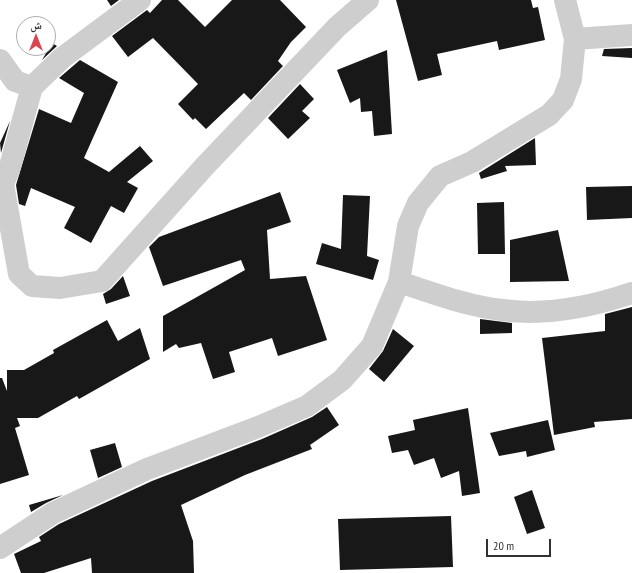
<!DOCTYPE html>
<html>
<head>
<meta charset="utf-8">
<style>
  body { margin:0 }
  #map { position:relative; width:632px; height:573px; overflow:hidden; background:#fff; font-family:"PT Sans Narrow","Noto Naskh Arabic",sans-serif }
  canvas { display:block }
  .north { position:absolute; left:16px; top:16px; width:40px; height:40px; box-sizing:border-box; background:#fff; border:1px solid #adadad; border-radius:50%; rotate:0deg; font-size:11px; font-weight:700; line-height:16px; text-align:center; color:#313131 }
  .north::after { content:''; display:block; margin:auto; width:14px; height:18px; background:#d84451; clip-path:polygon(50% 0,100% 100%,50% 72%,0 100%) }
  .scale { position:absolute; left:486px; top:539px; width:65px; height:18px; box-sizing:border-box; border:2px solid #313131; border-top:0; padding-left:5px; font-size:12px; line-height:14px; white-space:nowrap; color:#313131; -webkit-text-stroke:3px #fff; paint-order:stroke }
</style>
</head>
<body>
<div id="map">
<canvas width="632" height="573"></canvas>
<div class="north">ش</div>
<div class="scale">20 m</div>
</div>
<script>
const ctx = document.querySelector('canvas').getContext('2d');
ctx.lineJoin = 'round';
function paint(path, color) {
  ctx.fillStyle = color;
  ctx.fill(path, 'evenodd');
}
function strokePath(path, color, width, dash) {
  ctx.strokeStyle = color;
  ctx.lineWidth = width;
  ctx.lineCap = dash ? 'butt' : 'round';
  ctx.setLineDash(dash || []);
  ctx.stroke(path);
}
const building = new Path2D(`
  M107,0H119L111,6Z
  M162,0H178L205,27L232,0H280L306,27L291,42L278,61L283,66L251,100L244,93L206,129L195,118L193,120L178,104L198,84L153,38L128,57L112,36L147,10L150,13Z
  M396,0H531L533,8L538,7L545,40L499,50L497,41L437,54L442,75L418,81Z
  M52,43L57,46L42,60Z
  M632,48V58L602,56L604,49Z
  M387,50L392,134L374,136L372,111L361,112L360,98L350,103L337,70Z
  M80,60L118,82L84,158L109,172L140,146L153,161L127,182L138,188L124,213L111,206L91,243L64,228L75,207L31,188L25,206L19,204L16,185L39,109L71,123L84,93L59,78Z
  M300,84L314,99L302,111L310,118L288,139L268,118Z
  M10,121L1,153L0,143Z
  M535,138L536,165L505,166L507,171L481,179L479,173Z
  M632,186V218L587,220L586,187Z
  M280,192L291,222L267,230L270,279L306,276L327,340L278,356L272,338L229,352L235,372L213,379L201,343L179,348L176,344L163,352V316L245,270L241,260L163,286L149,247L159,237Z
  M343,195L370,196L367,256L379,260L373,280L316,264L322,243L341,249Z
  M504,202L505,254H478L477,203Z
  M558,230L569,281L510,282V240Z
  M123,276L130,296L106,304L103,294L111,289Z
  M632,307V419L594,422L595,427L554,435L542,338L605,331V314Z
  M480,319L512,323V333L480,334Z
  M107,320L118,341L140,328L150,359L79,399L77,396L38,418H17L20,426L15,428L29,475L0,484V378H2L7,391V370H24L54,353L53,350Z
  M393,329L414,346L384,382L369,369L383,351Z
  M327,407L339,425L310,445L312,449L245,475L181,505L193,541L194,573H92L91,558L44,573H21L14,554L41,541L39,537L59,524L152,481L262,439L312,417Z
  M468,408L480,493L462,496L459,471L441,478L434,458L414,465L408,450L392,453L388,436L415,430L413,420Z
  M548,420L555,450L527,457L526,451L499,456L490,433Z
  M115,443L122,467L98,478L90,450Z
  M532,490L545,528L527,534L514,497Z
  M63,495L46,503L31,512L29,505Z
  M451,516L453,567L340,570L338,519Z`);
const minor = new Path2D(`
  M575,39L632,35
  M0,60L15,81L32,87
  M3,184L19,274L32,286L60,288L102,281L204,167L337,27L368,0
  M0,186L3,184L9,170L32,87L62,58L140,0
  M399,282C433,293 466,306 502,310C545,316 591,307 632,293
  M0,548L53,513L147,469L258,427L307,406L342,380L372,346L399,282L408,226L418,203L440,176L472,162L549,115L563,100L571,79L575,39L565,0`);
paint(building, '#181818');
strokePath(minor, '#cecece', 22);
</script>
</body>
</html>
